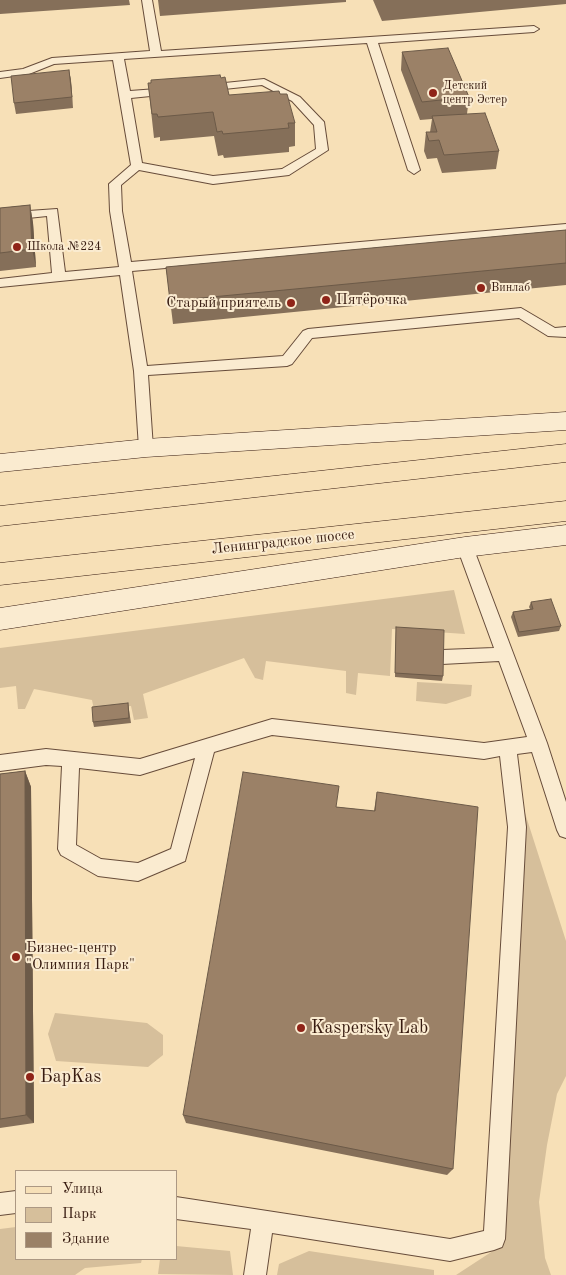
<!DOCTYPE html>
<html>
<head>
<meta charset="utf-8">
<style>
  body { margin:0 }
  #map { position:relative; width:566px; height:1275px; overflow:hidden; background:#f7e0b7; font-family:"Old Standard TT",serif }
  canvas { display:block }
  .legend { position:absolute; left:15px; top:1170px; width:162px; height:90px; box-sizing:border-box; background:#faebd0; border:1px solid #ac9883; margin:0; padding:6px 9px; list-style:none; font-size:15px; color:#371b10 }
  .legend li { display:flex; align-items:center; gap:10px; height:25px }
  .legend b { width:25px; border:1px solid #ac9883 }
</style>
</head>
<body>
<div id="map">
<canvas width="566" height="1275"></canvas>
<ul class="legend">
<li><b style="height:6px;background:#f7e0b7"></b>Улица</li>
<li><b style="height:14px;background:#d6bf9b"></b>Парк</li>
<li><b style="height:14px;background:#9b8167"></b>Здание</li>
</ul>
</div>
<script>
const ctx = document.querySelector('canvas').getContext('2d');
ctx.lineJoin = 'round';
function fillPath(path, color) { ctx.fillStyle = color; ctx.fill(path, 'evenodd'); }
const shape = rows => new Path2D(rows.map(r => 'M' + r).join(''));
function trace(path, color, width, dash) { ctx.strokeStyle = color; ctx.lineWidth = width; ctx.lineCap = dash ? 'butt' : 'round'; ctx.setLineDash(dash || []); ctx.stroke(path); }
function label(font, color, halo, rows, align = 'center') {
  ctx.font = font + ' "Old Standard TT",serif'; ctx.lineWidth = 4; ctx.setLineDash([]); ctx.textBaseline = 'middle'; ctx.strokeStyle = halo; ctx.fillStyle = color; for (const [text, x, y, turn = 0] of rows) {
    ctx.save(); ctx.translate(x, y); ctx.rotate((+turn || 0) * Math.PI / 180); ctx.textAlign = isNaN(turn) ? turn : align; if (halo) ctx.strokeText(text, 0, 0); ctx.fillText(text, 0, 0); ctx.restore();
  }
}
const green = shape([
  [454,590,465,634,392,629,390,676,358,673,356,695,346,693,346,671,266,661,263,680,255,678,244,658,143,694,148,718,134,720,131,706,94,710,92,700,34,689,25,709,18,709,16,686,0,688,0,648],
  [417,682,472,685,471,696,446,704,416,701],
  [525,813,566,941,566,1076,557,1094,547,1145,539,1202,545,1258,551,1275,456,1275,502,1245],
  [55,1013,147,1023,163,1035,163,1055,148,1067,56,1061,48,1034],
  [16,1227,16,1259,142,1259,141,1263,85,1268,75,1275,0,1275,0,1229],
  [176,1246,230,1251,233,1275,158,1274,160,1259,176,1259],
  [309,1251,434,1270,434,1275,277,1275,279,1264]
]);
const service = shape([
  [142,0,152,0,161,51,534,26,539,29,534,32,378,43,420,170,414,174,408,170,367,43,124,59,130,91,170,88,176,91,170,94,131,98,142,163,213,176,282,169,316,149,314,125,292,101,262,85,205,91,199,88,205,85,264,79,300,97,324,122,328,150,289,175,213,184,139,170,121,185,122,211,131,262,566,224,566,232,132,271,147,366,283,356,303,331,308,329,521,308,555,328,566,327,566,337,548,336,519,318,312,338,292,364,287,366,148,375,153,448,151,452,146,453,141,452,139,448,134,371,120,275,0,287,0,279,52,273,47,216,0,221,0,213,57,209,65,272,119,267,110,211,109,184,131,165,113,60,54,64,29,74,0,78,0,72,23,69,52,58,150,51,142,0],
  [465,541,470,543,473,547,547,743,566,802,566,838,560,836,557,830,532,752,517,754,526,827,505,1239,502,1247,494,1250,450,1261,272,1233,266,1275,244,1275,251,1229,176,1219,176,1197,450,1239,484,1231,508,827,500,756,484,759,272,735,214,752,185,861,138,881,98,876,61,855,58,849,62,766,46,765,0,771,0,755,46,749,140,759,272,719,484,743,527,737,499,661,442,664,436,662,434,657,436,652,442,650,494,648,457,547,460,543,465,541],
  [195,758,171,849,138,863,101,859,76,845,79,768,140,775,195,758],
  [16,1191,16,1213,0,1215,0,1193,16,1191]
]);
const secondary = shape([
  [566,412,566,430,146,457,0,472,0,454,146,439,566,412],
  [566,525,566,545,465,557,0,630,0,608,465,537,566,525]
]);
const primary = shape([
  [566,444,566,462,0,526,0,506,566,444],
  [566,501,566,521,0,585,0,563,566,501]
]);
const wall = shape([
  [0,0,129,0,130,5,0,14],
  [158,0,346,0,346,2,160,16],
  [373,0,566,0,566,4,382,21],
  [402,52,469,97,467,114,499,151,496,169,442,173,437,158,427,159,424,151,426,132,430,132,432,119,420,120,401,70],
  [69,70,71,81,73,108,16,114,14,103],
  [221,78,229,95,280,94,295,123,295,146,289,147,289,152,224,158,223,155,218,156,214,136,160,141,160,137,154,138,148,83],
  [30,205,33,223,36,267,0,271,0,208],
  [566,230,566,285,173,324,166,267],
  [531,602,561,626,559,631,518,637,511,617,513,612,530,609,529,607],
  [396,627,443,676,442,681,395,677],
  [128,703,131,723,94,727,93,722],
  [25,771,31,787,34,1123,0,1128,0,774],
  [377,792,453,1169,447,1175,186,1123,183,1115,337,807,374,811]
]);
const shadedWall = shape([
  [69,70,71,81,73,108,72,97],
  [30,205,33,223,36,267,32,249],
  [25,771,31,787,34,1123,26,1115]
]);
const building = shape([
  [448,48,469,97,422,102,402,52,448,48],
  [69,70,72,97,14,103,11,76,69,70],
  [220,75,221,78,225,77,229,95,279,91,280,94,287,94,295,123,288,123,289,128,223,134,222,131,217,132,213,112,158,117,157,114,152,114,148,83,151,83,151,80,220,75],
  [485,113,499,151,444,155,439,140,429,141,426,132,437,132,432,116,485,113],
  [30,205,32,249,0,253,0,208,30,205],
  [566,230,566,263,170,301,166,267,566,230],
  [551,599,561,626,519,632,513,612,533,609,531,602,551,599],
  [396,627,444,630,443,676,395,673,396,627],
  [128,703,129,718,93,722,92,707,128,703],
  [25,771,26,1115,0,1119,0,774,25,771],
  [243,772,339,786,336,807,375,811,377,792,478,807,453,1169,183,1115,243,772]
]);
const markers = [
  [433,93,5,"#8f2418"],
  [17,247,5,"#8f2418"],
  [481,288,5,"#8f2418"],
  [326,300,5,"#8f2418"],
  [291,303,5,"#8f2418"],
  [16,957,5,"#8f2418"],
  [301,1028,5,"#8f2418"],
  [30,1077,5,"#8f2418"]
];
const farPoinames = [
  ["Детский",443,86],
  ["центр Эстер",443,100],
  ["Школа №224",27,247],
  ["Винлаб",491,288]
];
const poiNames = [
  ["Пятёрочка",336,300],
  ["Старый приятель",281,303,"right"],
  ["Бизнес-центр",26,948],
  ["\"Олимпия Парк\"",26,965]
];
const streetNames = [
  ["Ленинградское шоссе",283,542,-6]
];
const nearPoinames = [
  ["Kaspersky Lab",311,1028],
  ["БарKas",40,1077]
];
fillPath(green, '#d6bf9b');
trace(service, '#674c3a', 2);
trace(secondary, '#371b10', 1);
trace(primary, '#371b10', 1);
fillPath(service, '#faebd0');
fillPath(secondary, '#faebd0');
fillPath(primary, '#f7e0b7');
fillPath(wall, '#856f59');
fillPath(shadedWall, '#6c5a48');
fillPath(building, '#9b8167');
trace(building, '#6c5a48', 1);
for (const [x, y, r, color] of markers) { const dot = new Path2D(); dot.arc(x, y, r, 0, 2 * Math.PI); ctx.fillStyle = color; ctx.fill(dot); trace(dot, '#faebd0', 2); }
label('12px', '#371b10', '#faebd0', farPoinames, 'left');
label('15px', '#371b10', '#faebd0', poiNames, 'left');
label('15px', '#371b10', '#faebd0', streetNames);
label('18px', '#371b10', '#faebd0', nearPoinames, 'left');
</script>
</body>
</html>
